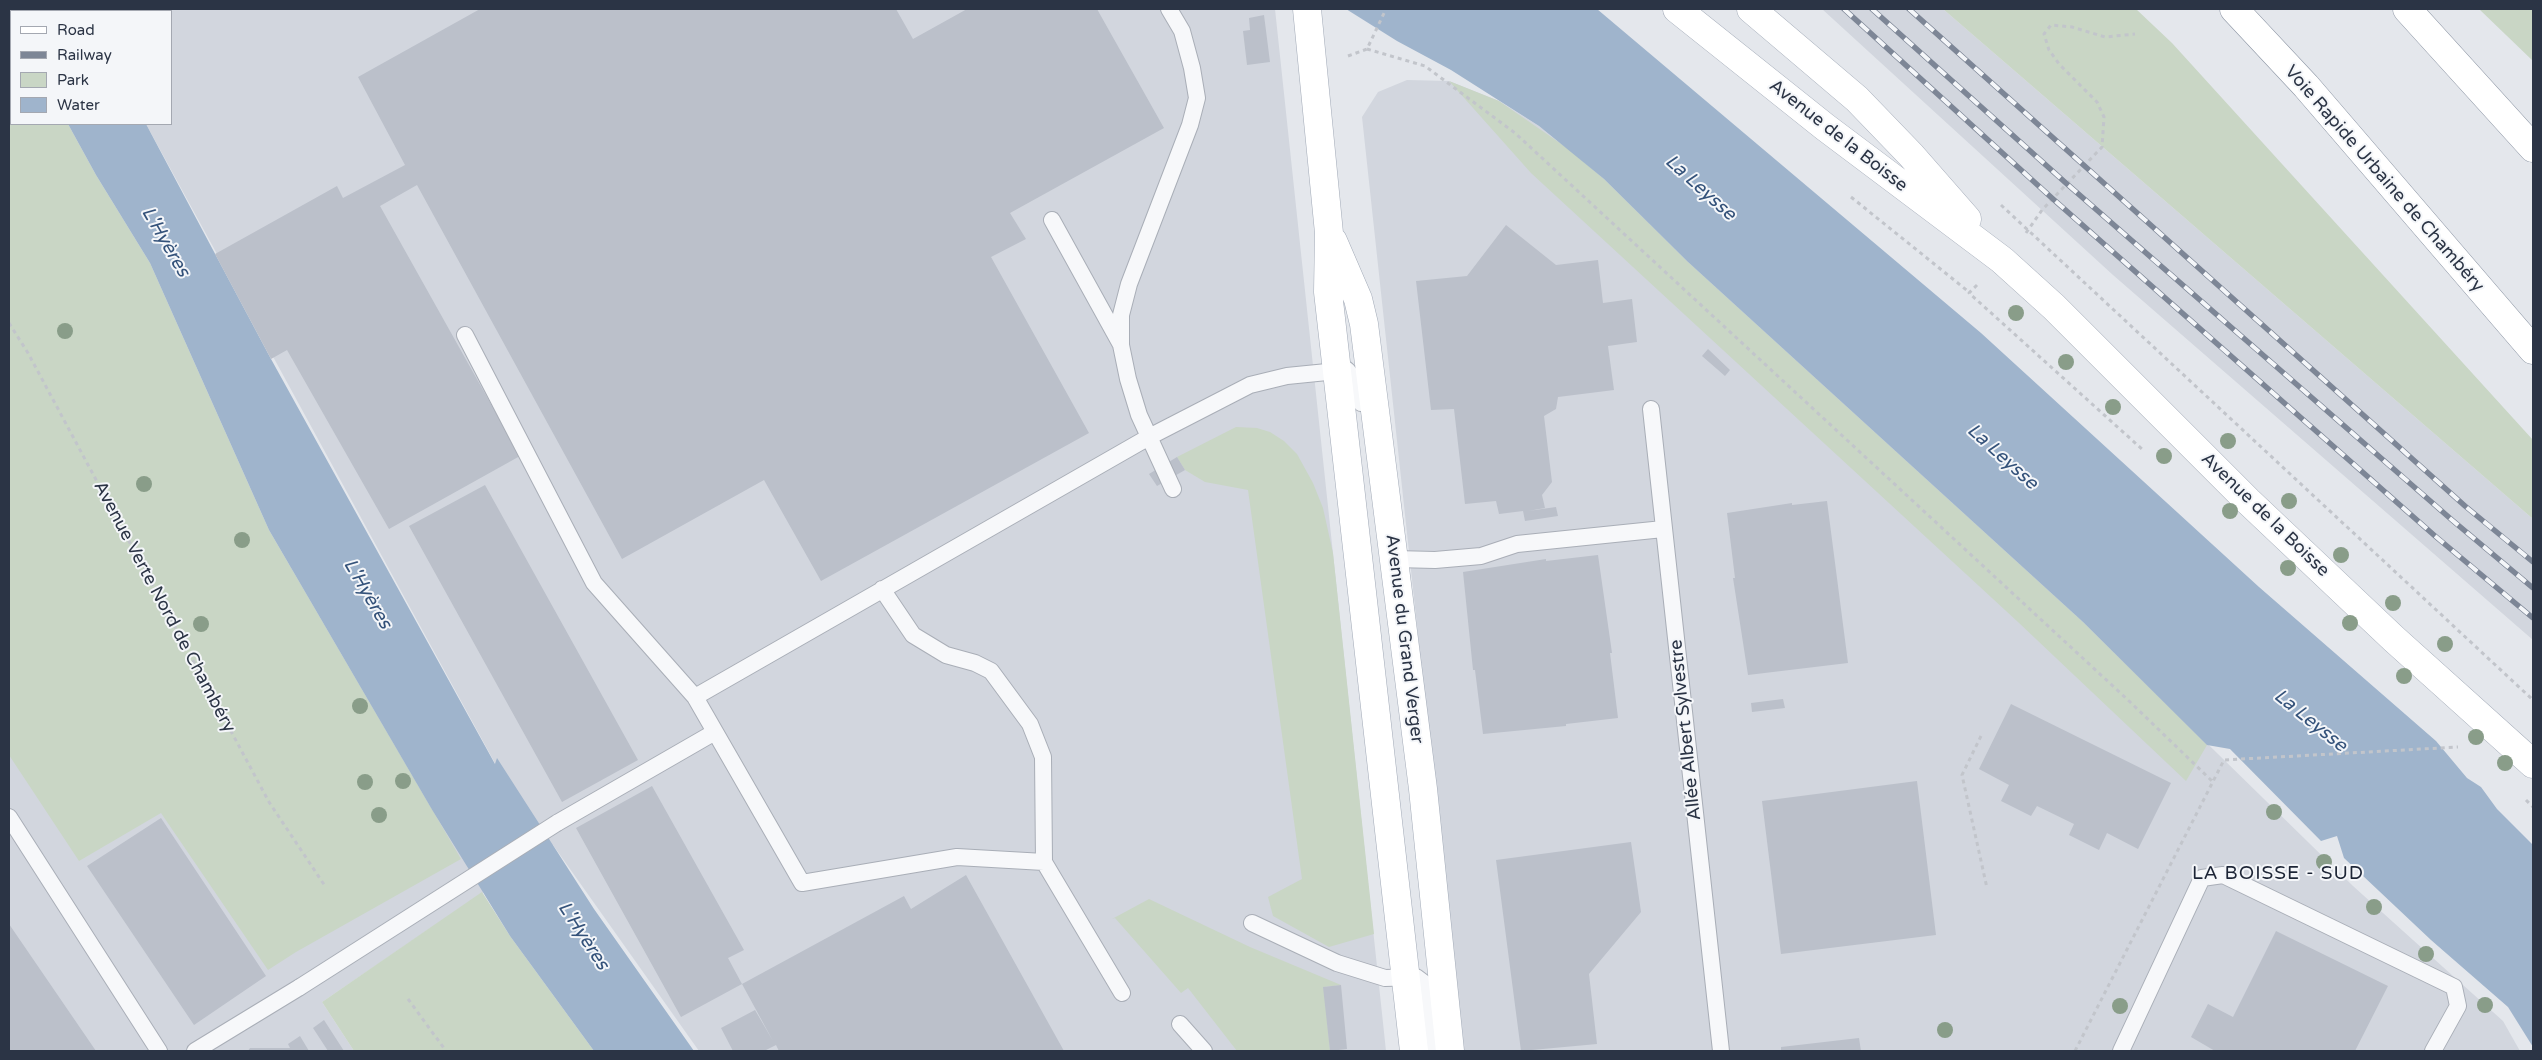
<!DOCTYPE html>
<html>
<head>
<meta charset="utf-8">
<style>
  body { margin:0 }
  #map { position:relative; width:2542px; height:1060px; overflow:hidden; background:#e4e7ec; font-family:"Varela Round",sans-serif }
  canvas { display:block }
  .frame { position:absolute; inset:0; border:10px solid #2b3445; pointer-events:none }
  .legend { position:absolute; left:10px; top:10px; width:162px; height:115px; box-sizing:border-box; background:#f4f6f9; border:1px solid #a4a8b1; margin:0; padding:6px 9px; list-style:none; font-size:15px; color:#2b3445 }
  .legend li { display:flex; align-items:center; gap:10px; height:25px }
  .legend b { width:25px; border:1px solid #a4a8b1 }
</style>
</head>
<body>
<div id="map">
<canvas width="2542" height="1060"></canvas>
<div class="frame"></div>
<ul class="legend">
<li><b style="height:6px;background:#fff"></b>Road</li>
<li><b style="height:6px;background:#7d8696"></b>Railway</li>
<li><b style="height:14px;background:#c9d6c5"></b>Park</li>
<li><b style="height:14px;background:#9fb4cc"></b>Water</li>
</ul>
</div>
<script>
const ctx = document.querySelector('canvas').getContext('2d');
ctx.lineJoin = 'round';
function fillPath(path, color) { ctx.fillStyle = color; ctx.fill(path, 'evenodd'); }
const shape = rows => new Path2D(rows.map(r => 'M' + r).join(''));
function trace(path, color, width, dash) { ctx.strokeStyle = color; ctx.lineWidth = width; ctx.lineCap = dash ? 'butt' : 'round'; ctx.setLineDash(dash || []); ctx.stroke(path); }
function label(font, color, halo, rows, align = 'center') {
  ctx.font = font + ' "Varela Round",sans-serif'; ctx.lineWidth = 4; ctx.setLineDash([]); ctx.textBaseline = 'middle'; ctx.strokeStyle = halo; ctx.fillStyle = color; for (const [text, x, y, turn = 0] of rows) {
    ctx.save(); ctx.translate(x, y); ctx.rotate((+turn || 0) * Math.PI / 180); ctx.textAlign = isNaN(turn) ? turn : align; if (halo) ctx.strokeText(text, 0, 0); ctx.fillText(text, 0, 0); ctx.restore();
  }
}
const built = shape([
  [69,9,1275,9,1386,1051,699,1051,553,845,322,1002,354,1051,9,1051,9,415,287,907,496,765,146,124,171,124,171,11,71,11],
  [1822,9,1943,9,2533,519,2533,640,2113,275],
  [1407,80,1449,81,1499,101,1539,126,1604,179,1688,262,2083,622,2353,886,2503,1021,2520,1051,1463,1051,1362,117,1378,92]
]);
const green = shape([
  [1943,9,2136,9,2172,43,2533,440,2533,519],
  [2479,9,2533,9,2533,61],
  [9,24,11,28,11,124,68,124,96,175,150,263,269,530,461,859,296,952,268,970,161,813,79,861,9,755],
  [1449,81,1499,101,1570,150,1604,179,1688,262,2083,622,2207,745,2186,781,2018,622,1531,173],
  [1236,427,1257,428,1270,432,1284,441,1297,454,1313,483,1323,508,1333,553,1374,934,1329,947,1273,916,1268,897,1302,879,1248,490,1205,482,1185,470,1177,457],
  [482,892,510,936,594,1051,354,1051,322,1002],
  [1149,899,1250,947,1341,985,1324,987,1330,1051,1237,1051,1188,988,1181,993,1115,918,1112,919]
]);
const water = shape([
  [9,9,73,9,75,11,11,11,11,28,9,24],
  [1346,9,1597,9,1981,333,2259,587,2436,741,2467,778,2481,787,2497,809,2533,845,2533,1047,2508,1007,2431,940,2344,858,2337,836,2321,841,2230,749,2207,745,2083,622,1688,262,1604,179,1539,126,1451,70,1397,41],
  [68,124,146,124,271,359,495,764,497,758,594,909,694,1051,594,1051,510,936,431,808,269,530,150,263,96,175]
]);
const building = shape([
  [480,9,896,9,913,39,967,9,1097,9,1164,128,1010,213,1026,239,991,257,1089,433,821,581,764,480,622,559,417,185,380,206,520,456,389,529,287,350,271,359,215,254,337,186,343,198,405,165,358,77],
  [1264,15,1270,62,1247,65,1243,31,1250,30,1249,18],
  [1506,225,1556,265,1598,260,1603,303,1632,299,1637,342,1608,346,1614,390,1558,397,1556,409,1544,416,1552,482,1542,495,1545,508,1528,511,1556,507,1558,516,1525,521,1523,511,1499,514,1496,501,1465,504,1454,409,1431,410,1416,281,1467,276],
  [1708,349,1730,370,1725,376,1702,356],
  [1177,457,1185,470,1157,486,1149,474],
  [485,485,638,760,562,802,409,526],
  [1827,501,1848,663,1748,675,1733,578,1735,578,1727,513,1792,503,1792,505],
  [1598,555,1612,653,1610,653,1618,718,1566,724,1566,726,1483,734,1475,670,1473,670,1463,572,1546,559,1546,561],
  [1783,699,1785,708,1752,712,1751,703],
  [2011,704,2171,783,2138,849,2107,833,2099,850,2069,835,2074,824,2037,806,2031,816,2001,801,2009,785,1979,769],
  [1917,781,1936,935,1781,954,1762,801],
  [652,786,744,950,728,958,742,984,681,1017,576,828],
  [161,818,266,976,194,1025,87,866],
  [1631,842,1641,912,1589,974,1597,1044,1521,1051,1496,860],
  [966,875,1064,1051,779,1051,776,1045,764,1051,733,1051,721,1028,755,1010,773,1041,742,984,904,896,911,909],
  [9,924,96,1051,9,1051],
  [2276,931,2388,986,2355,1051,2215,1051,2191,1037,2208,1004,2233,1017],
  [1341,985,1347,1049,1330,1051,1323,987],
  [324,1020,344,1051,328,1051,313,1028],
  [300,1036,309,1051,248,1051,250,1048,290,1048,288,1044],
  [1859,1038,1861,1051,1781,1051,1781,1047]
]);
const path = shape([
  [1367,49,1425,66,1515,133,2128,700,2213,782],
  [1348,56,1367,49,1386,9],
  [1851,197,1969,292],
  [2001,205,2533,700],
  [2026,233,2042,210,2102,147,2104,117,2097,102,2059,64,2049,50,2044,34,2051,25,2072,27,2105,37,2135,34],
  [1977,285,1969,293,2143,450],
  [9,323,28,353,269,802,325,886],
  [1981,736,1962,775,1987,888],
  [2526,800,2533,807],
  [408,999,446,1051],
  [2075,1051,2224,760,2458,747]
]);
const lane = shape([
  [1169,9,1182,31,1192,68,1197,98,1190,125,1129,284,1121,315,1121,345,1128,379,1139,415,1173,489],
  [1052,220,1120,343],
  [465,335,594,583,695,697,802,883,957,857,1044,862,1043,757,1030,724,991,671,975,663,946,655,913,635,882,589],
  [1651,409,1721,1051],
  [1391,553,1395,559,1435,560,1481,556,1517,544,1663,529],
  [695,697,1149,437,1250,385,1287,376,1347,370,1358,384,1361,403],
  [9,817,159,1051],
  [557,823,715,732],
  [1044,862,1122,993],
  [1252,923,1337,963,1385,978,1416,977,1424,983,1435,1051],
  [1180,1024,1204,1051],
  [195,1051,300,987],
  [2121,1051,2202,878,2223,875,2454,987,2458,1006,2433,1051]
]);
const primary = shape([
  [1307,9,1329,233,1328,292,1414,1051],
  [1677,9,1825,127,2002,260,2054,307,2248,501,2394,639,2533,764],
  [1751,9,1857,99,1911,155,1967,219],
  [1333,241,1358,299,1364,324,1423,789,1450,1051]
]);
const highway = shape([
  [2234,9,2306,86,2533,350],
  [2407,9,2533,148]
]);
const rail = shape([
  [1844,9,2053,199,2435,536,2533,618],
  [1872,9,2067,184,2452,520,2533,588],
  [1909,9,2465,506,2533,562]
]);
const laneBridge = shape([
  [300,987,557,823]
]);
const trees = [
  [2016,313],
  [65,331],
  [2066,362],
  [2113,407],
  [2228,441],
  [2164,456],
  [144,484],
  [2289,501],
  [2230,511],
  [242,540],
  [2341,555],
  [2288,568],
  [2393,603],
  [2350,623],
  [201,624],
  [2445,644],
  [2404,676],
  [360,706],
  [2476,737],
  [2505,763],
  [403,781],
  [365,782],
  [2274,812],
  [379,815],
  [2324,862],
  [2374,907],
  [2426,954],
  [2485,1005],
  [2120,1006],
  [1945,1030]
];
const streetNames = [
  ["Avenue de la Boisse",1838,136,38],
  ["Voie Rapide Urbaine de Chambéry",2384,179,49],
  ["Avenue de la Boisse",2265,515,44],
  ["Avenue Verte Nord de Chambéry",164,607,62],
  ["Avenue du Grand Verger",1404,639,83],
  ["Allée Albert Sylvestre",1686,730,-96]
];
const waterNames = [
  ["La Leysse",1700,188,42],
  ["L'Hyères",165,242,60],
  ["La Leysse",2002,457,42],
  ["L'Hyères",367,594,60],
  ["La Leysse",2310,721,39],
  ["L'Hyères",583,936,57]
];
const neighbourhoodNames = [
  ["LA BOISSE - SUD",2278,874]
];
fillPath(built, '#d2d6de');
fillPath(green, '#c9d6c5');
fillPath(water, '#9fb4cc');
fillPath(building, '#bbc0ca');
trace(lane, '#a9aeb7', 18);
trace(primary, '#a3abb8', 29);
trace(highway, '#8b94a3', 29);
trace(path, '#c2c5cb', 3, [4, 4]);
trace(lane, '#f7f8fa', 16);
trace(primary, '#fff', 28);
trace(highway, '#fff', 28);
trace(rail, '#7d8696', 5.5);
trace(rail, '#f4f6f9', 4, [11]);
trace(laneBridge, '#a9aeb7', 18, []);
trace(laneBridge, '#f7f8fa', 16);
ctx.fillStyle = '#899d89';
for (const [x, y] of trees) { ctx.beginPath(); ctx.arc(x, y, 8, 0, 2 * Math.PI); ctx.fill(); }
label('18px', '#2b3445', '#f4f6f9', streetNames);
label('italic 19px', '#34527a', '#f4f6f9', waterNames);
ctx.letterSpacing = '1px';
label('19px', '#1d2536', '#f4f6f9', neighbourhoodNames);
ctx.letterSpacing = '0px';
</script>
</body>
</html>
